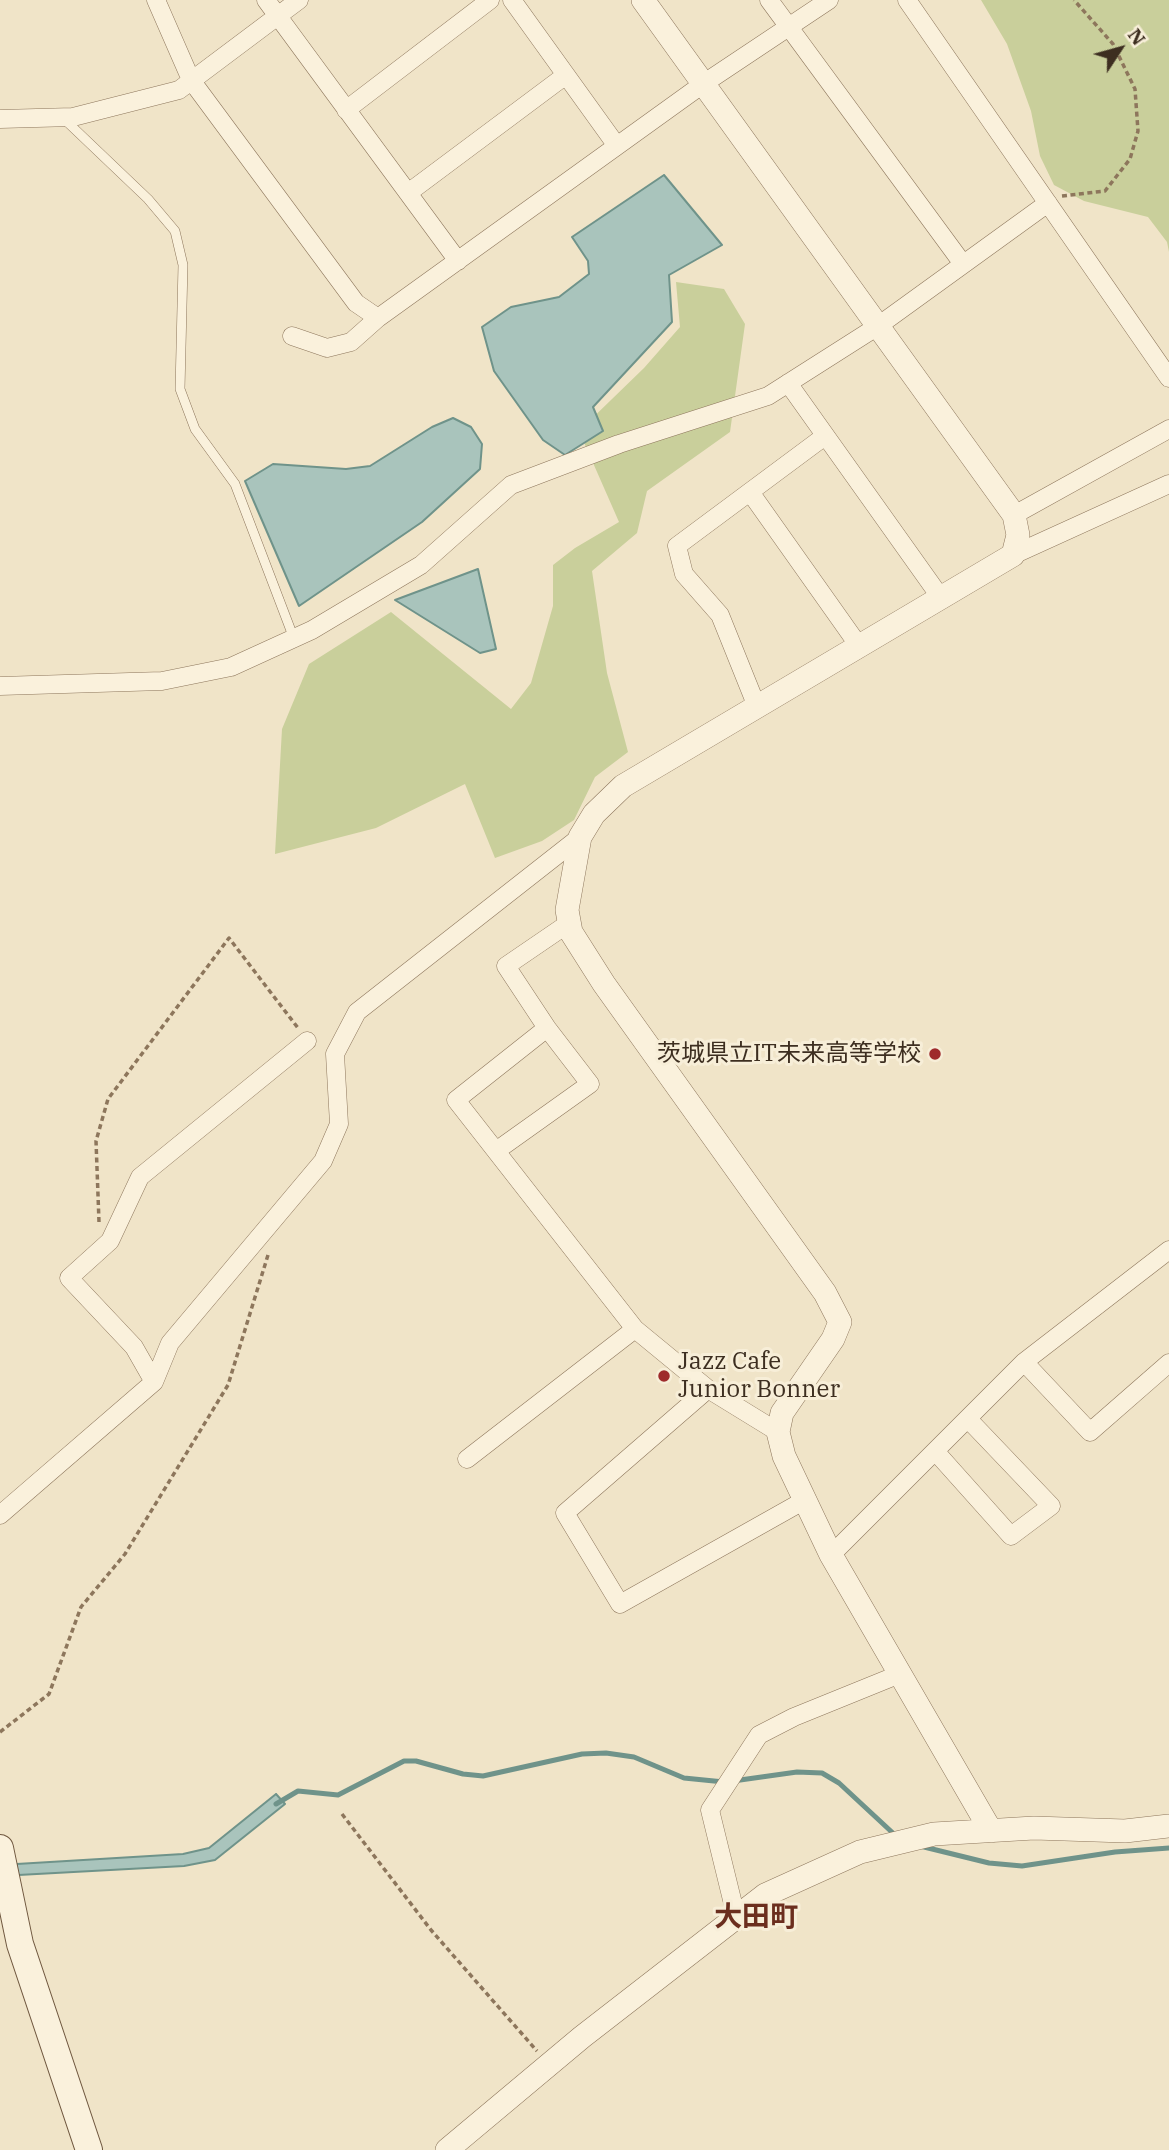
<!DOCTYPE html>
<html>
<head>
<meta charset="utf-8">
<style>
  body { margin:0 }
  #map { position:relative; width:1169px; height:2150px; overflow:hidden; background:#f0e4c8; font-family:"IBM Plex Serif",serif }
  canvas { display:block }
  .north { position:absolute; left:1085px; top:14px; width:70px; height:70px; -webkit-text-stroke:5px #f7eed8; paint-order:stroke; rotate:54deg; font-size:19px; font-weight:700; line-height:28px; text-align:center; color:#3d2e20 }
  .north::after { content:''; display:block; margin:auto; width:24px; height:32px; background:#3d2e20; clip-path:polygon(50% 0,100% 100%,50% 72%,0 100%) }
</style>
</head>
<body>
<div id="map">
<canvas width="1169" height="2150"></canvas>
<div class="north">N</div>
</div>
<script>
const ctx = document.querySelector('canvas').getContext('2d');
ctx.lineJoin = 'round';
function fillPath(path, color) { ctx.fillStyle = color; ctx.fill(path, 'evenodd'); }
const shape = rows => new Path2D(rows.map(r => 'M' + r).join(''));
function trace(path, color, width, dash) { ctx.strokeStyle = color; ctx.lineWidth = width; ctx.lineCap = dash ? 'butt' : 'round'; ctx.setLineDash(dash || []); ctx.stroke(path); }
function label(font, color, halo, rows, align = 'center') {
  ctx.font = font + ' "IBM Plex Serif","Noto Sans JP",serif'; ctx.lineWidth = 6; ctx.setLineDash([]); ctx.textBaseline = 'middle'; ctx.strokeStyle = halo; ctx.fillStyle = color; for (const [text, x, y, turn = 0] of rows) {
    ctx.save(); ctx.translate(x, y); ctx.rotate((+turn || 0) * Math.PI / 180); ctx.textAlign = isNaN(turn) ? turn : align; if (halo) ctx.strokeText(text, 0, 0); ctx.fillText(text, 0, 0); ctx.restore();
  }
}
const green = shape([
  [981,0,1169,0,1169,252,1167,242,1148,217,1084,201,1054,185,1040,156,1031,111,1007,44],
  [676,282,724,289,745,324,730,432,647,491,637,533,592,571,607,673,628,752,595,777,574,820,542,841,495,858,465,784,376,828,275,854,282,729,309,664,391,612,511,709,531,683,553,606,553,565,575,548,619,522,579,431,644,368,680,327]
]);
const water = shape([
  [664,175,722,245,669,275,672,322,593,407,603,431,565,455,543,440,494,371,482,327,511,307,559,297,589,274,588,261,572,237,664,175],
  [453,418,471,427,482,444,480,469,422,522,299,606,245,481,273,464,346,469,370,466,432,427,453,418],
  [478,569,496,649,480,653,395,600,478,569],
  [276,1794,285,1804,215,1860,184,1866,0,1876,0,1865,183,1854,209,1848,276,1794]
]);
const stream = shape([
  [733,1781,797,1772,822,1773,839,1783,895,1835],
  [276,1804,298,1791,338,1795,404,1761,416,1761,463,1774,483,1776,582,1754,606,1753,634,1757,684,1778,724,1782],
  [920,1846,989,1863,1022,1866,1115,1852,1169,1848]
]);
const path = shape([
  [1062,196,1105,191,1130,159,1138,131,1135,89,1113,44,1074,0],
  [99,1222,96,1141,108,1099,229,938,298,1028],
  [0,1732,49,1694,81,1607,125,1554,228,1385,268,1255],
  [342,1814,431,1930,537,2051]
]);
const service = shape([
  [63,118,148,199,175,231,183,265,180,389,195,429,235,484,293,636]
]);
const minor = shape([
  [156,0,191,80,356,303,378,318],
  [266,0,458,261],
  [512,0,617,146],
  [769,0,963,264],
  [907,0,1169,378],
  [346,110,490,0],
  [0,119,73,117,179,90,299,0],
  [408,193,566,75],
  [292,336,327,348,351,342,378,318,703,84,829,0],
  [788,383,941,598],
  [750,492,859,646],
  [1014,515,1169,429],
  [1013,555,1169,484],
  [0,686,162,681,231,667,312,630,421,565,511,485,619,444,768,396,878,326,1048,203],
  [757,707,720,615,684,574,677,546,825,436],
  [547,1028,456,1100,635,1329,708,1389,778,1432],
  [496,1151,590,1084,547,1028,506,966,569,923],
  [1024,1362,1090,1432,1169,1363],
  [154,1382,134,1347,69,1278,110,1241,140,1177,307,1041],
  [708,1389,565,1513,620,1604,805,1500],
  [935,1451,1011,1536,1051,1506,968,1419],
  [467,1459,635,1329],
  [0,1515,154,1382,170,1343,323,1161,339,1124,335,1054,357,1012,580,837],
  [831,1555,1024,1362,1169,1250],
  [736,1916,710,1810,759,1735,794,1717,900,1674]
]);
const tertiary = shape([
  [643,0,1014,515,1018,535,1013,555,623,786,594,814,580,837,567,910,571,932,604,984,825,1293,840,1322,833,1339,782,1413,778,1432,784,1456,831,1555,991,1831],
  [447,2150,582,2037,765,1895,860,1852,934,1834,1034,1828,1125,1831,1169,1826]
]);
const secondary = shape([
  [0,1848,20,1944,89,2150]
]);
const markers = [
  [935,1054,7,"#9e2a2b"],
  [664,1376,7,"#9e2a2b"]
];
const poiNames = [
  ["茨城県立IT未来高等学校",921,1054],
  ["Jazz Cafe",678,1362,"left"],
  ["Junior Bonner",678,1390,"left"]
];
const quarterNames = [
  ["大田町",756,1918]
];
fillPath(green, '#c9cf9b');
fillPath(water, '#a9c4bc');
trace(water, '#6f938a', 2);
trace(stream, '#6f938a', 5);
trace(service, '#8d765c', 10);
trace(minor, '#8d765c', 19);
trace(tertiary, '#8d765c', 24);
trace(secondary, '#6f573f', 28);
trace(path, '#8d765c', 3.5, [5, 3.5]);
trace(service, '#faf1dc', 9);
trace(minor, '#faf1dc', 18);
trace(tertiary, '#faf1dc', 23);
trace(secondary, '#faf1dc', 26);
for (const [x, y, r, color] of markers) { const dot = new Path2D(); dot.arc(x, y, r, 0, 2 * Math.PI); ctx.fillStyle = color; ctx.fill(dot); trace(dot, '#f7eed8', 2.5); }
label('24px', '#3d2e20', '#f7eed8', poiNames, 'right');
label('bold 28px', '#6b2e1e', '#f7eed8', quarterNames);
</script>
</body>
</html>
